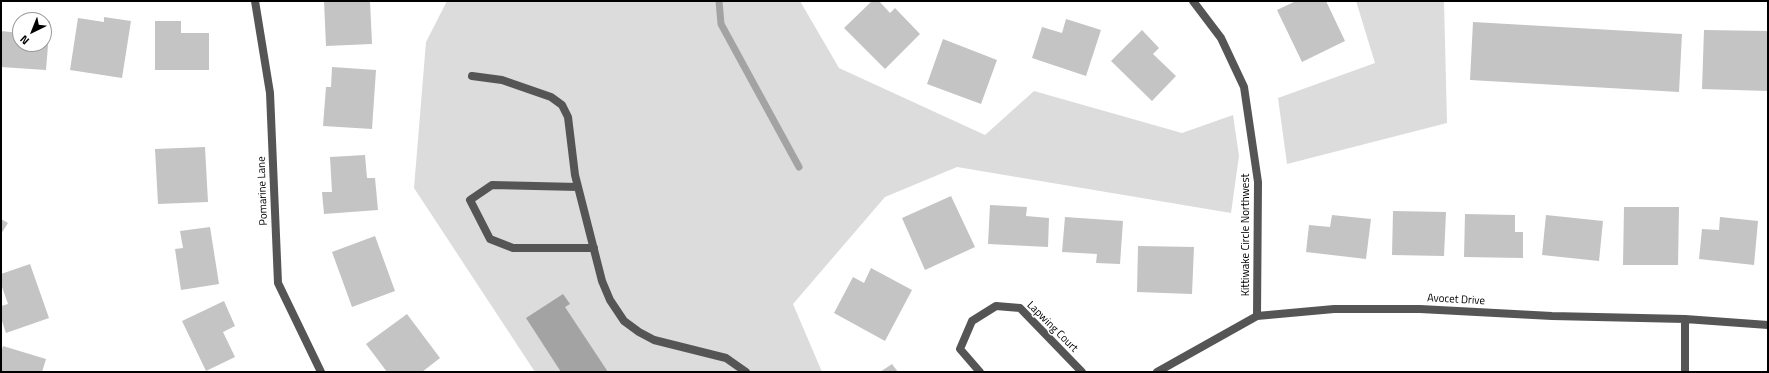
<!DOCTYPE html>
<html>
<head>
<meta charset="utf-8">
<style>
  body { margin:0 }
  #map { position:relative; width:1769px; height:373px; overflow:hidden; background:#fff; font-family:"Titillium Web",sans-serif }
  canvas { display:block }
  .frame { position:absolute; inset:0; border:2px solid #000; pointer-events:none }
  .north { position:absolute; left:12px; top:12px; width:40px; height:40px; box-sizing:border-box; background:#fff; border:1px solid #999; border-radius:50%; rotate:223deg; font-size:11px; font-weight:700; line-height:16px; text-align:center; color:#000 }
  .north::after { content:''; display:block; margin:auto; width:14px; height:18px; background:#000; clip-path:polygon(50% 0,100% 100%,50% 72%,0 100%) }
</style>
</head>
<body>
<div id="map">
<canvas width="1769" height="373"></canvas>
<div class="frame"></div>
<div class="north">N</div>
</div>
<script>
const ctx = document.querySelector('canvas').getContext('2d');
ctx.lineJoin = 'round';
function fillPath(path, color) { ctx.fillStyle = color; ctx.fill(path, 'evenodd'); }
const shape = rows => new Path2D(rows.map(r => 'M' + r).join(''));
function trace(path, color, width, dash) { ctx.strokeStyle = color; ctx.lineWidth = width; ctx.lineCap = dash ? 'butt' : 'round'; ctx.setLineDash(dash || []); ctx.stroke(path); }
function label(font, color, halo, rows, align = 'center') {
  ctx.font = font + ' "Titillium Web",sans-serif'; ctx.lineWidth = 3; ctx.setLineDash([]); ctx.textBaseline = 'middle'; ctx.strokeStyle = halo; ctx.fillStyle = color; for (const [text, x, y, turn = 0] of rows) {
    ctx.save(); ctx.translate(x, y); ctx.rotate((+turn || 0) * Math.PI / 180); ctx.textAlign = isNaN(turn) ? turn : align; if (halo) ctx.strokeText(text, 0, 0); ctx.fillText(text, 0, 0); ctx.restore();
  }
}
const green = shape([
  [447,1,800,1,839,68,985,135,1034,91,1182,133,1233,115,1239,156,1231,213,957,167,885,197,793,304,822,372,535,372,414,188,426,42],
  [1356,1,1444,1,1447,123,1287,164,1278,98,1375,63]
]);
const water = shape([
  [563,294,570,304,565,307,608,372,561,372,526,318]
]);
const stream = shape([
  [719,1,721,24,799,167]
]);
const building = shape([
  [324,1,370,1,372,44,326,46],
  [872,1,879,1,890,13,895,8,920,34,885,69,844,28],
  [1296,1,1326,1,1345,41,1302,62,1277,10],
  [104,17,131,21,122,78,70,70,78,18,104,22],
  [1066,19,1101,30,1086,76,1032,58,1042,27,1062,33],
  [44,20,50,21,46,70,1,67,1,31,20,33,20,44,44,44],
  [155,21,181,21,181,33,209,33,209,70,155,70],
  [1473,22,1682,34,1679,92,1470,80],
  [1142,30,1159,48,1153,54,1176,76,1152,101,1111,61],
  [1704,30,1768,31,1768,91,1702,89],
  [943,39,997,60,981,104,927,84],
  [332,67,376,70,372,129,323,126,326,87,331,87],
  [205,147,208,202,158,204,155,149],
  [365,155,367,178,375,178,378,210,324,214,322,192,332,192,330,157],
  [951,196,975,247,925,270,902,218],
  [990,205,1027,207,1026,216,1049,218,1048,247,988,244],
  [1624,207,1679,207,1678,265,1623,265],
  [1393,211,1446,212,1444,256,1392,255],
  [1465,214,1515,215,1515,232,1523,232,1523,258,1464,257],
  [1332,215,1371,219,1366,259,1306,252,1309,225,1330,227],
  [1546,215,1603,221,1599,261,1542,255],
  [1065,217,1123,221,1120,264,1096,263,1097,254,1062,252],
  [1720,217,1758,221,1754,265,1699,259,1702,229,1719,230],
  [1,219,8,223,1,234],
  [210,227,219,284,181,290,175,249,183,248,180,231],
  [375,236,395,291,352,307,332,252],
  [1138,246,1194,247,1192,294,1137,292],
  [30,264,49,318,6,333,1,318,1,306,8,304,1,284,1,274],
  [871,268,912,290,885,341,834,313,853,277,864,283],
  [224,301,235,326,223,332,235,357,206,371,182,321],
  [407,314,440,358,422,372,387,372,366,344],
  [3,346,46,359,42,372,1,372,1,353],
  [892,364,898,372,880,372]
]);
const lane = shape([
  [472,76,502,80,551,97,562,105,568,117,575,175,602,281,610,300,624,321,639,332,654,340,726,358,746,372],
  [578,187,492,185,470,200,490,239,513,248,594,248]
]);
const street = shape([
  [255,1,270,93,278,283,321,372],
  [1193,1,1221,38,1244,87,1258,182,1257,316],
  [980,372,960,349,972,321,996,306,1020,308,1082,372],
  [1157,372,1257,316,1334,309,1420,309,1552,316,1685,319,1768,325],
  [1685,372,1685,319]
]);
const streetNames = [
  ["Pomarine Lane",263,191,-92],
  ["Kittiwake Circle Northwest",1246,235,-90],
  ["Avocet Drive",1456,300,3],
  ["Lapwing Court",1052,327,45]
];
fillPath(green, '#dcdcdc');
fillPath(water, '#a3a3a3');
trace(stream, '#a3a3a3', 7);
fillPath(building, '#c4c4c4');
trace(lane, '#555', 8);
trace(street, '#555', 8);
label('11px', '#000', '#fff', streetNames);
</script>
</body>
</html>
